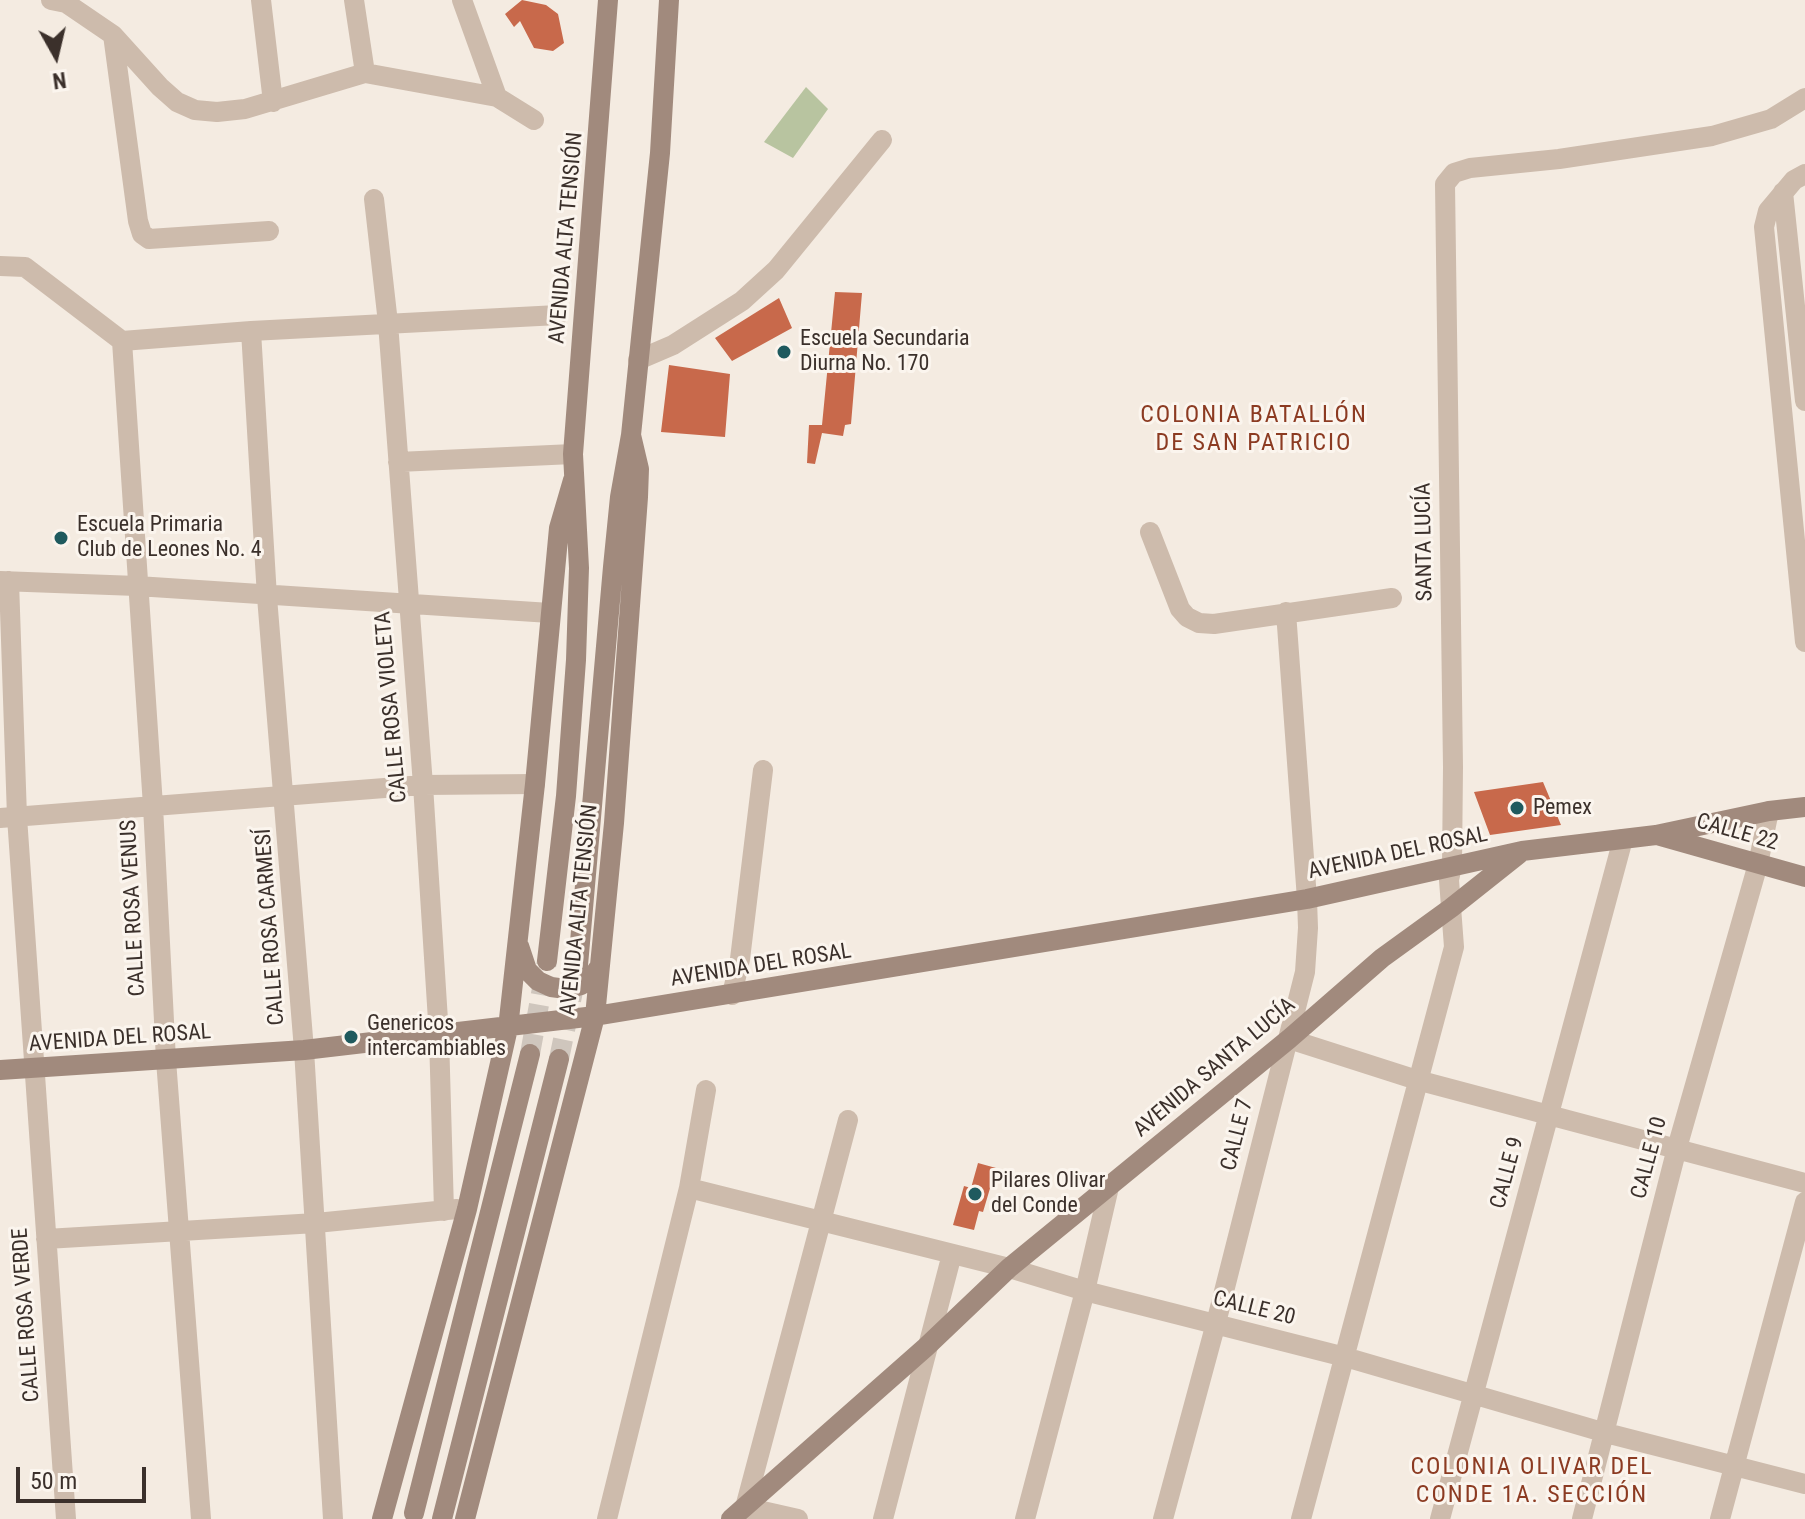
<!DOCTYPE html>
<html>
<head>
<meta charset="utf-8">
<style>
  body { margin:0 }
  #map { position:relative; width:1805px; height:1519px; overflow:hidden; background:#f4ebe1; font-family:"Roboto Condensed",sans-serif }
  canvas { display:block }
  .north { position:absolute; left:16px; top:16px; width:80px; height:80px; -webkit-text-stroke:6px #fbf5ee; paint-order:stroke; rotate:172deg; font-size:22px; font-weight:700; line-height:32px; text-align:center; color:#3b302b }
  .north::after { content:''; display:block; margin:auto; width:28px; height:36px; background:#3b302b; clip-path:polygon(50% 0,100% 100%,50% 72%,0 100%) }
  .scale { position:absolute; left:16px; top:1467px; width:130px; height:36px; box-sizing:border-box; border:4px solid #3b302b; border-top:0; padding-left:10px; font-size:24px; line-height:28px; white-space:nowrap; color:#3b302b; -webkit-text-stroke:6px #fbf5ee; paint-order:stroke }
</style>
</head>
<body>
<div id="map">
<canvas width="1805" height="1519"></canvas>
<div class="north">N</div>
<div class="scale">50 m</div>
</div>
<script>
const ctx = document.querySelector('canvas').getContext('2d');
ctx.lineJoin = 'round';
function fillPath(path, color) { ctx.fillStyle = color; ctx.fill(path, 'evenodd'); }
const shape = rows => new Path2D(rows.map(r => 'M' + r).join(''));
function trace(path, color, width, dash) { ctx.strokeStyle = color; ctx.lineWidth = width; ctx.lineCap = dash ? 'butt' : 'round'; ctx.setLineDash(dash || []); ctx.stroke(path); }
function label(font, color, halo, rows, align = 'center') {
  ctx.font = font + ' "Roboto Condensed",sans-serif'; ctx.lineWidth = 6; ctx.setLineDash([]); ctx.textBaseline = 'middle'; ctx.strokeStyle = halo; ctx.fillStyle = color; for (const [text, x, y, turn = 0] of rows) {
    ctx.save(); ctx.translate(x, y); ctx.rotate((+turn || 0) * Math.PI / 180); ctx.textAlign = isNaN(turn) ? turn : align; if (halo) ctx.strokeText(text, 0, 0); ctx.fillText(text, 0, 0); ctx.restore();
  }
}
const green = shape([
  [806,87,828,109,793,158,764,142]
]);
const building = shape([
  [522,0,546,5,558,14,564,43,553,51,534,48,520,21,514,27,505,14],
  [835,292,862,293,851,424,845,425,843,436,822,433,815,464,807,463,809,425,822,425],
  [779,298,792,328,732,361,715,338],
  [669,365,730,374,725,437,661,432],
  [1543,782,1561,825,1490,835,1474,792],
  [978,1163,996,1168,983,1212,979,1211,974,1230,953,1225,964,1186,971,1188]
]);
const secondaryTunnel = shape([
  [530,1054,547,961],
  [559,1059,577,972]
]);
const street = shape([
  [51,0,66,3,113,35,160,87,177,102,195,110,217,112,245,109,365,73,497,97,534,120],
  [261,0,273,102],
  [354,0,365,73],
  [462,0,497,97],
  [113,35,138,221,142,234,149,239,269,231],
  [1805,174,1794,180,1768,211,1764,227,1805,642],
  [1783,192,1805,401],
  [374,199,388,323,423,785,439,1036,444,1211],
  [0,266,25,267,122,341],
  [251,331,267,597,304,1050,333,1519],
  [122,341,153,806,166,1060,201,1519],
  [122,341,251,331,558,315],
  [638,360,673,345,742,301,776,270,882,140],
  [398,462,573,454],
  [1150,532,1180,609,1187,617,1199,623,1214,624,1392,598],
  [0,581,137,586,550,613],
  [9,581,17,817,66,1519],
  [0,818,423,785,535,784],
  [732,995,740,959,763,770],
  [1289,1039,1417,1080,1805,1183],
  [689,1188,1009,1268,1085,1291,1345,1357,1606,1433,1805,1484],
  [46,1239,316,1223,457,1209],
  [745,1507,798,1519],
  [743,1515,848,1120],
  [607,1519,689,1188,706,1090],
  [883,1519,952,1254],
  [1025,1519,1085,1291,1109,1187],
  [1163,1519,1216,1323,1305,972,1308,928,1307,899,1286,612],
  [1301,1519,1454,947,1449,880,1452,866,1453,767,1445,184,1454,173,1470,168,1559,159,1712,136,1771,119,1805,98],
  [1440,1519,1623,839],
  [1582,1519,1677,1148,1758,864,1769,811],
  [1720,1519,1805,1202]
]);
const secondary = shape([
  [1660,836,1805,877],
  [519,946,527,970,538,981,551,987,566,989,581,985,593,976,600,966],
  [547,961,566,796,576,660,579,568,573,454,608,0],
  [578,965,613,567,620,497,631,435,660,153,669,0],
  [0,1070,304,1050,595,1016,1307,899,1522,851,1656,835,1769,811,1805,807],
  [414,1513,530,1054],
  [382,1519,467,1209,508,1028,535,784,559,528,573,480],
  [442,1519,559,1059],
  [465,1519,595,1016,614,823,638,497,639,469,631,435],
  [731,1519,926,1347,1009,1268,1289,1039,1382,958,1451,908,1519,854]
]);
const markers = [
  [784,352,8,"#1f5a5e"],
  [61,538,8,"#1f5a5e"],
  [1517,808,8,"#1f5a5e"],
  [351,1037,8,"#1f5a5e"],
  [975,1194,8,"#1f5a5e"]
];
const streetNames = [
  ["AVENIDA ALTA TENSIÓN",567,238,-85],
  ["SANTA LUCÍA",1425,542,-91],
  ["CALLE ROSA VIOLETA",392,707,-95],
  ["CALLE 22",1737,833,16],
  ["AVENIDA DEL ROSAL",1398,854,-12],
  ["CALLE ROSA VENUS",134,908,-93],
  ["AVENIDA ALTA TENSIÓN",580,910,-84],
  ["CALLE ROSA CARMESÍ",271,927,-94],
  ["AVENIDA DEL ROSAL",761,966,-9],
  ["AVENIDA DEL ROSAL",120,1039,-4],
  ["AVENIDA SANTA LUCÍA",1215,1068,-40],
  ["CALLE 7",1238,1135,-76],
  ["CALLE 10",1650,1158,-75],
  ["CALLE 9",1508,1173,-75],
  ["CALLE 20",1254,1309,14],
  ["CALLE ROSA VERDE",27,1315,-94]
];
const poiNames = [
  ["Escuela Secundaria",800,339],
  ["Diurna No. 170",800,364],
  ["Escuela Primaria",77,525],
  ["Club de Leones No. 4",77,550],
  ["Pemex",1533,808],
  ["Genericos",367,1024],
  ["intercambiables",367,1049],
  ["Pilares Olivar",991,1181],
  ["del Conde",991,1206]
];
const neighbourhoodNames = [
  ["COLONIA BATALLÓN",1254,416],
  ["DE SAN PATRICIO",1254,444],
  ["COLONIA OLIVAR DEL",1532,1468],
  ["CONDE 1A. SECCIÓN",1532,1496]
];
fillPath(green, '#b8c4a0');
fillPath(building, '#c8694b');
trace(secondaryTunnel, '#cfc6bd', 20, [20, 10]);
trace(street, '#cdbbac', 20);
trace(secondary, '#a18a7d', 20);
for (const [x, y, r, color] of markers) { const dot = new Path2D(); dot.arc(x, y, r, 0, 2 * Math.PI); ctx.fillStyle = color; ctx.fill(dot); trace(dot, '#fbf5ee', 3); }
label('22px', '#3b302b', '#fbf5ee', streetNames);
label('22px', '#3b302b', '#fbf5ee', poiNames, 'left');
ctx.letterSpacing = '2px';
label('24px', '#8c3b22', '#fbf5ee', neighbourhoodNames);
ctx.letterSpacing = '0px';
</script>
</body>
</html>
